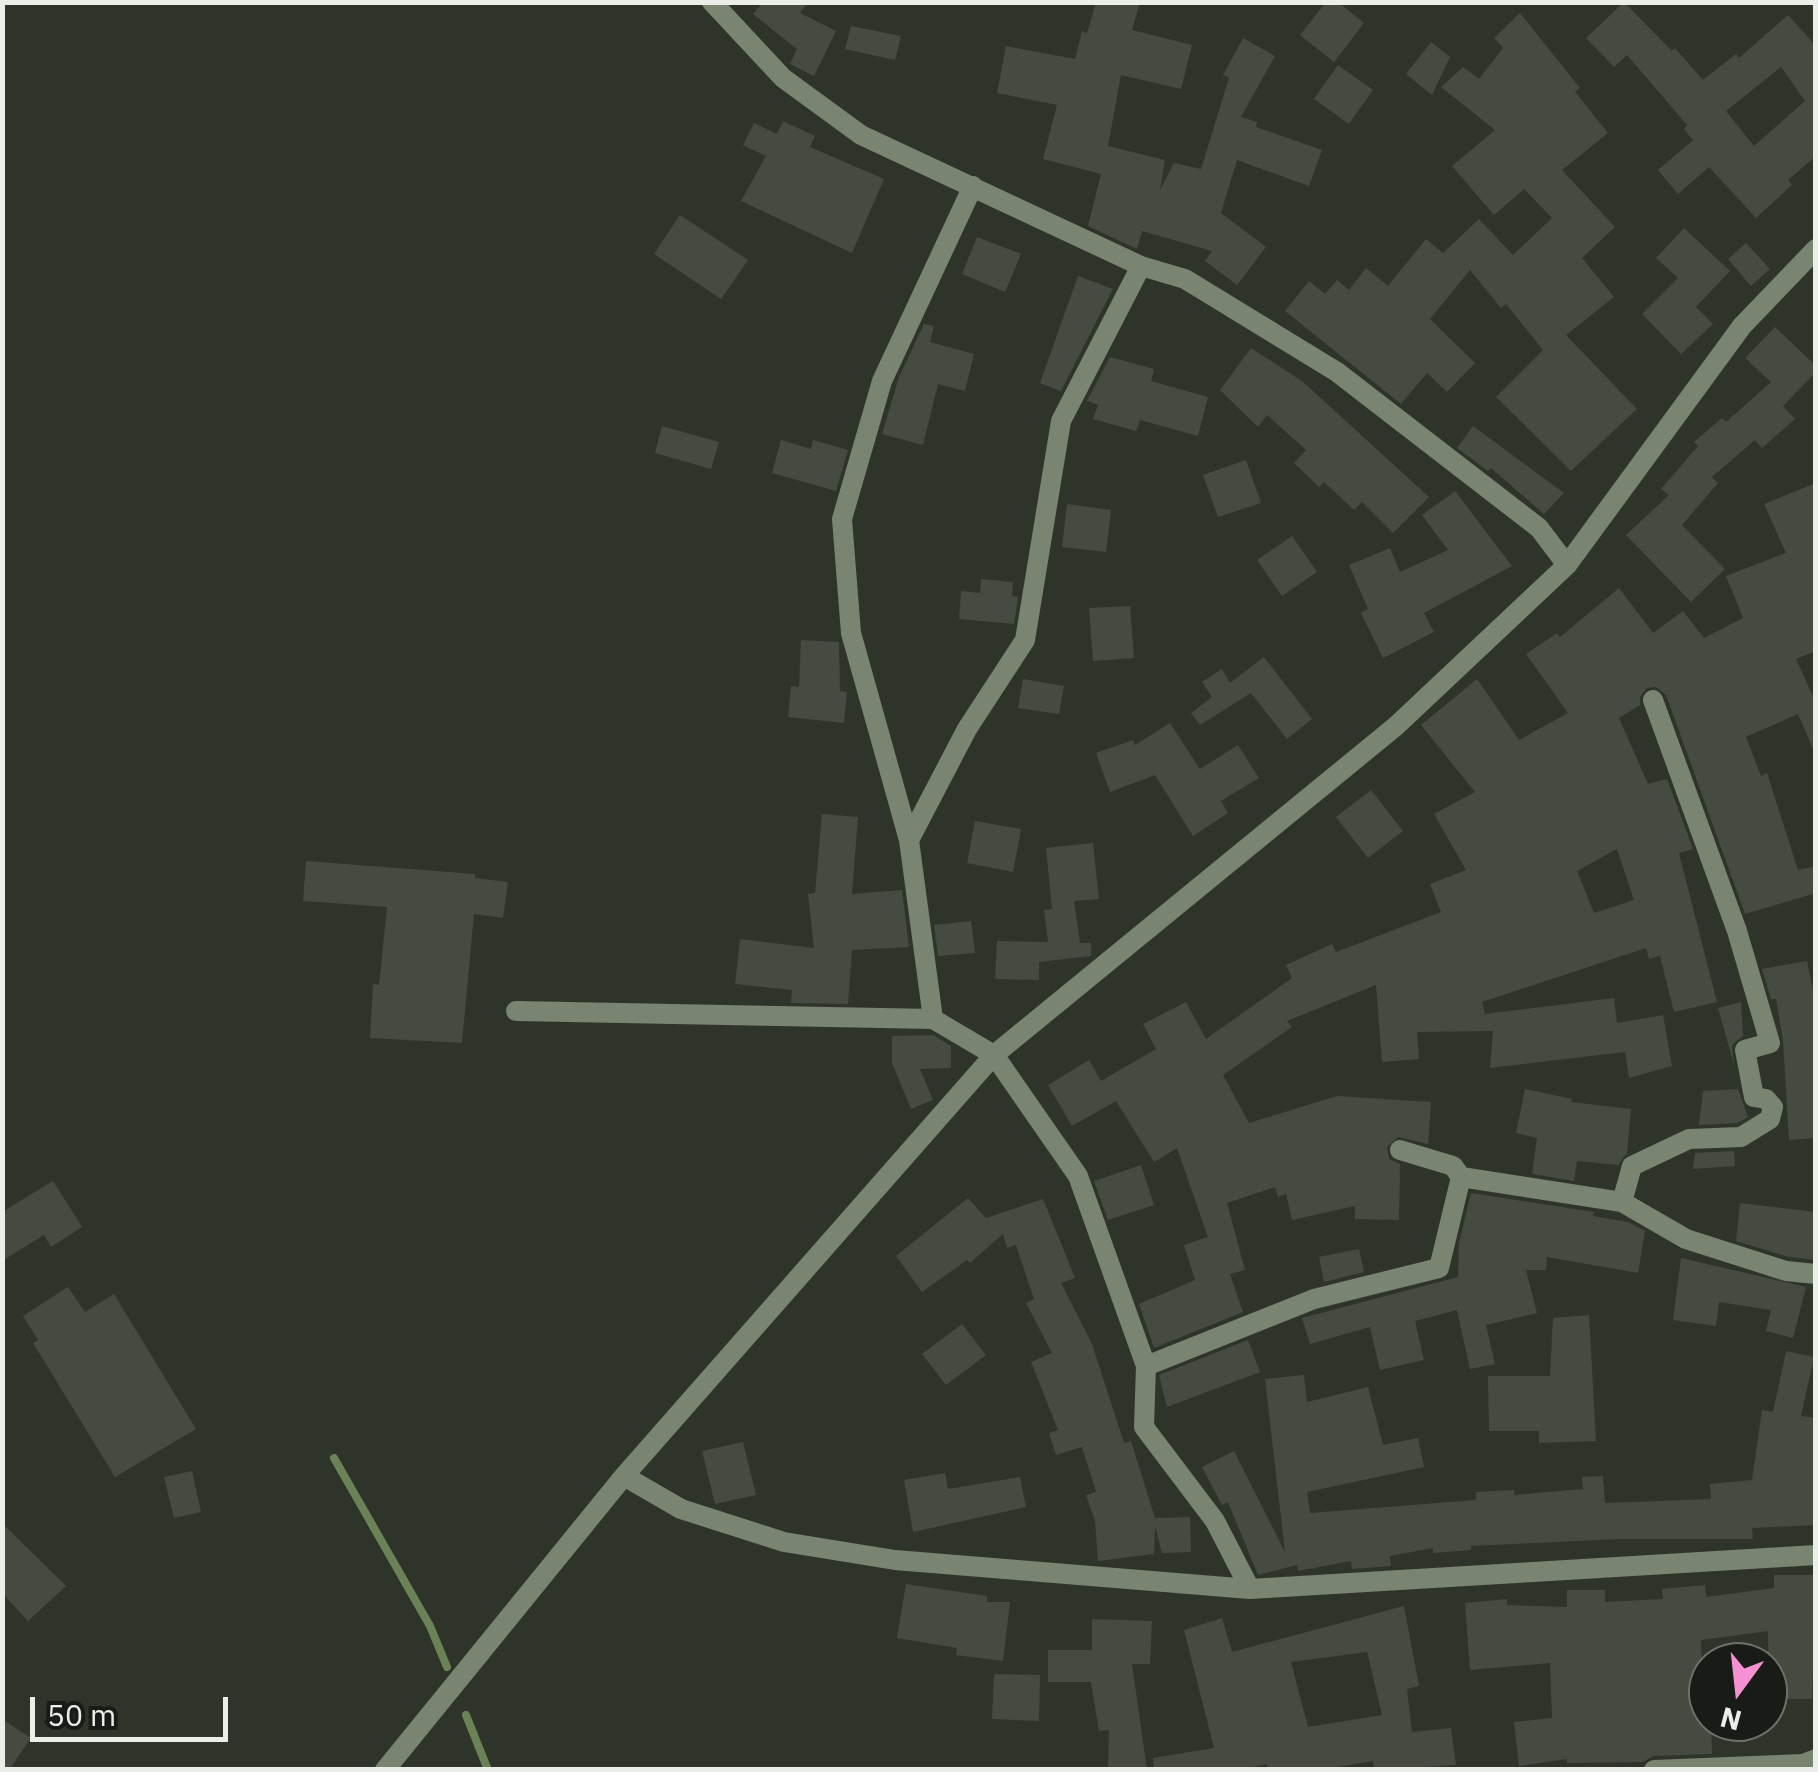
<!DOCTYPE html>
<html>
<head>
<meta charset="utf-8">
<style>
  body { margin:0 }
  #map { position:relative; width:1818px; height:1772px; overflow:hidden; background:#2f342b; font-family:"IBM Plex Sans",sans-serif }
  canvas { display:block }
  .frame { position:absolute; inset:0; border:5px solid #ecefe9; pointer-events:none }
  .north { position:absolute; left:1688px; top:1642px; width:100px; height:100px; box-sizing:border-box; background:#191b17; border:2px solid #6d706b; border-radius:50%; rotate:195deg; font-size:28px; font-weight:700; line-height:40px; text-align:center; color:#ecefe9 }
  .north::after { content:''; display:block; margin:auto; width:35px; height:45px; background:#f591d2; clip-path:polygon(50% 0,100% 100%,50% 72%,0 100%) }
  .scale { position:absolute; left:30px; top:1697px; width:198px; height:45px; box-sizing:border-box; border:5px solid #ecefe9; border-top:0; padding-left:12px; font-size:30px; line-height:35px; white-space:nowrap; color:#ecefe9; -webkit-text-stroke:8px #191b17; paint-order:stroke }
</style>
</head>
<body>
<div id="map">
<canvas width="1818" height="1772"></canvas>
<div class="frame"></div>
<div class="north">N</div>
<div class="scale">50 m</div>
</div>
<script>
const ctx = document.querySelector('canvas').getContext('2d');
ctx.lineJoin = 'round';
const shape = rows => new Path2D(rows.map(r => 'M' + r).join(''));
function trace(path, color, width, dash) { ctx.strokeStyle = color; ctx.lineWidth = width; ctx.lineCap = dash ? 'butt' : 'round'; ctx.setLineDash(dash || []); ctx.stroke(path); }
function fillPath(path, color) { ctx.fillStyle = color; ctx.fill(path, 'evenodd'); }
const stream = shape([
  [334,1458,430,1626,447,1667],
  [466,1715,488,1770]
]);
const building = shape([
  [763,2,808,2,800,13,836,31,814,76,790,64,797,49,753,14],
  [1096,2,1140,2,1132,30,1192,45,1181,89,1121,75,1108,146,1165,160,1160,190,1174,163,1201,169,1229,78,1223,75,1243,38,1275,56,1241,117,1257,122,1256,127,1322,150,1309,186,1237,160,1221,213,1266,247,1237,285,1205,261,1212,251,1142,231,1137,249,1088,226,1101,174,1043,159,1057,105,997,93,1006,46,1075,59,1082,31,1087,33],
  [1326,2,1338,2,1364,23,1334,62,1300,35],
  [1624,2,1672,51,1675,48,1703,80,1736,54,1739,58,1788,15,1816,46,1816,156,1788,180,1792,185,1756,218,1709,167,1678,194,1658,170,1693,140,1684,129,1687,125,1627,55,1614,67,1586,38],
  [1781,67,1805,101,1754,146,1726,111],
  [1520,13,1580,88,1575,92,1608,133,1562,170,1615,227,1582,258,1614,297,1566,335,1637,409,1571,471,1496,397,1543,350,1506,304,1501,308,1470,270,1430,319,1475,363,1447,392,1427,373,1401,404,1285,311,1309,281,1325,294,1337,280,1349,290,1366,268,1388,286,1426,239,1443,253,1479,219,1513,255,1552,218,1524,189,1494,215,1452,166,1495,130,1441,87,1463,67,1479,79,1503,48,1494,38],
  [851,26,901,36,895,60,845,49],
  [1431,42,1450,57,1432,95,1406,74],
  [1338,65,1373,90,1349,124,1314,99],
  [783,121,815,136,810,147,884,179,852,253,741,201,766,156,743,145,754,123,777,134],
  [680,215,748,260,721,299,654,254],
  [1684,228,1730,271,1696,307,1713,324,1681,354,1642,314,1678,278,1656,258],
  [977,237,1021,254,1005,292,962,274],
  [1746,243,1770,269,1751,286,1728,259],
  [1078,276,1113,289,1061,391,1040,383],
  [924,324,934,326,930,342,974,354,965,391,938,384,923,445,882,434,899,377],
  [1775,327,1816,366,1816,372,1783,406,1795,419,1762,448,1755,440,1712,477,1718,483,1682,525,1725,569,1691,602,1626,535,1669,495,1661,489,1698,446,1694,442,1722,418,1726,422,1771,382,1745,358],
  [1251,348,1302,381,1429,497,1393,533,1362,502,1354,510,1324,482,1319,487,1294,463,1306,450,1267,415,1258,427,1220,390],
  [1110,357,1154,369,1151,381,1208,397,1198,436,1140,420,1136,431,1093,419,1098,405,1087,401],
  [662,426,719,442,711,469,655,453],
  [1473,426,1564,493,1544,514,1491,468,1488,471,1457,448],
  [781,440,811,449,813,440,848,450,836,491,772,473],
  [1246,460,1261,503,1218,517,1203,475],
  [1816,483,1816,651,1796,659,1816,703,1816,756,1798,714,1746,737,1761,776,1767,773,1798,870,1816,866,1816,893,1745,914,1666,695,1656,687,1647,688,1640,697,1640,705,1619,718,1648,784,1667,779,1693,849,1679,853,1717,1002,1674,1012,1660,956,1649,959,1646,948,1482,1002,1485,1014,1614,998,1617,1023,1663,1015,1672,1066,1629,1078,1625,1052,1490,1068,1493,1031,1417,1032,1419,1059,1382,1062,1376,985,1287,1021,1292,1027,1223,1075,1249,1123,1337,1096,1431,1102,1428,1144,1398,1137,1387,1147,1389,1159,1400,1164,1399,1220,1355,1219,1355,1206,1292,1220,1286,1194,1278,1197,1275,1187,1227,1203,1245,1270,1230,1274,1243,1312,1154,1348,1139,1304,1195,1280,1184,1245,1208,1237,1177,1148,1154,1162,1116,1101,1072,1126,1048,1085,1089,1060,1101,1081,1156,1049,1143,1024,1186,1002,1206,1039,1292,978,1286,965,1332,944,1336,952,1441,912,1430,884,1466,870,1434,814,1475,792,1421,725,1477,679,1519,740,1568,713,1526,654,1557,633,1560,637,1619,588,1653,633,1683,611,1704,638,1743,618,1726,576,1786,553,1764,504],
  [1617,849,1634,900,1594,913,1577,871],
  [1455,491,1512,566,1424,613,1434,632,1383,658,1361,613,1368,609,1349,565,1390,548,1400,572,1448,550,1422,515],
  [1067,504,1111,510,1106,552,1062,547],
  [1292,536,1317,572,1282,596,1257,560],
  [981,579,1013,582,1012,596,1018,597,1014,624,959,619,961,591,980,593],
  [1130,606,1134,658,1093,661,1089,608],
  [801,640,839,642,840,691,847,692,844,723,788,717,791,686,799,687],
  [1264,657,1312,719,1287,739,1251,693,1200,725,1191,713,1212,697,1202,682,1222,669,1230,683],
  [1023,679,1064,686,1059,714,1018,708],
  [1170,723,1200,769,1238,745,1259,778,1221,801,1228,813,1193,836,1155,775,1110,792,1096,753,1133,740,1135,745],
  [1371,790,1403,831,1368,858,1336,817],
  [822,814,858,817,852,894,902,890,909,947,852,950,848,1004,791,1003,792,990,735,984,740,939,814,948,808,894,815,893],
  [975,821,1021,829,1013,872,967,863],
  [1093,843,1099,899,1074,901,1080,943,1091,943,1091,956,1039,962,1039,980,995,979,997,941,1048,942,1044,910,1052,909,1046,848],
  [306,861,475,874,475,878,508,882,503,918,474,914,462,1043,370,1038,373,984,379,985,387,907,303,901],
  [971,921,975,953,938,956,934,925],
  [1807,961,1816,1005,1816,1138,1789,1140,1783,1040,1776,999,1771,999,1762,969],
  [1741,1002,1743,1036,1732,1045,1734,1065,1718,1008],
  [933,1035,951,1046,951,1068,920,1069,933,1100,911,1109,892,1063,892,1036],
  [1525,1089,1572,1099,1571,1102,1631,1109,1627,1153,1618,1165,1577,1161,1574,1181,1532,1174,1537,1138,1516,1133],
  [1738,1089,1748,1117,1737,1123,1699,1125,1703,1091],
  [1734,1151,1735,1166,1693,1169,1695,1153],
  [1141,1165,1154,1205,1108,1220,1094,1181],
  [53,1181,82,1227,51,1247,44,1235,2,1261,2,1212],
  [1471,1193,1594,1212,1593,1216,1628,1222,1645,1231,1638,1273,1547,1257,1546,1270,1526,1270,1537,1313,1486,1325,1495,1364,1470,1369,1457,1310,1415,1321,1424,1360,1380,1370,1370,1327,1310,1344,1302,1318,1458,1277,1459,1243],
  [968,1198,986,1218,1043,1199,1075,1278,1061,1283,1092,1344,1124,1443,1131,1441,1155,1518,1190,1517,1191,1552,1162,1553,1155,1526,1154,1554,1098,1561,1095,1521,1086,1495,1096,1492,1082,1447,1056,1455,1049,1433,1058,1430,1031,1362,1052,1353,1026,1303,1034,1299,1016,1245,1007,1248,1003,1234,970,1263,967,1260,922,1292,896,1256],
  [1740,1203,1816,1212,1816,1260,1789,1257,1736,1241],
  [1359,1249,1364,1272,1324,1282,1319,1257],
  [1681,1258,1806,1287,1793,1338,1766,1331,1771,1310,1719,1302,1716,1326,1673,1320],
  [68,1287,85,1312,114,1294,196,1429,115,1477,33,1343,38,1340,23,1316],
  [1589,1315,1596,1441,1539,1443,1539,1431,1489,1431,1488,1376,1550,1376,1553,1318],
  [962,1324,986,1355,946,1385,922,1354],
  [1248,1340,1260,1372,1167,1407,1159,1375],
  [1786,1351,1814,1357,1801,1416,1816,1418,1816,1525,1752,1528,1753,1539,1619,1539,1471,1546,1471,1550,1433,1553,1433,1548,1390,1556,1391,1566,1352,1569,1351,1561,1298,1571,1297,1565,1258,1575,1228,1502,1222,1505,1202,1467,1234,1451,1285,1552,1265,1379,1304,1375,1307,1402,1368,1387,1383,1445,1418,1438,1424,1467,1307,1492,1310,1513,1476,1500,1476,1492,1514,1490,1514,1495,1583,1489,1582,1477,1603,1476,1605,1503,1711,1499,1710,1484,1752,1480,1762,1410,1773,1412],
  [743,1442,756,1495,715,1504,702,1451],
  [192,1471,201,1512,174,1518,164,1477],
  [945,1473,948,1489,1020,1477,1026,1507,913,1532,904,1480],
  [2,1523,66,1586,28,1621,2,1593],
  [1774,1575,1816,1575,1812,1699,1769,1699,1768,1631,1701,1640,1703,1714,1708,1714,1711,1722,1712,1754,1653,1756,1643,1762,1567,1763,1567,1759,1519,1766,1514,1722,1552,1718,1550,1663,1470,1670,1465,1603,1507,1599,1507,1605,1567,1607,1567,1590,1605,1590,1605,1602,1663,1599,1662,1589,1705,1585,1706,1597,1774,1588],
  [906,1584,987,1596,987,1602,1010,1602,1003,1661,956,1655,957,1648,897,1638],
  [1404,1606,1419,1686,1407,1689,1412,1732,1451,1728,1456,1765,1374,1770,1373,1761,1320,1770,1267,1770,1267,1764,1240,1770,1154,1770,1153,1758,1214,1748,1184,1630,1222,1618,1232,1652],
  [1367,1652,1382,1715,1308,1727,1291,1662],
  [1092,1619,1152,1621,1150,1664,1132,1664,1147,1770,1108,1770,1109,1730,1099,1731,1091,1682,1048,1682,1048,1650,1092,1650],
  [994,1674,1040,1675,1039,1721,992,1719],
  [2,1719,31,1738,9,1770,2,1770]
]);
const minor = shape([
  [712,2,783,78,861,135,1141,266,1185,279,1337,372,1539,528,1567,565],
  [909,840,967,729,1025,640,1061,421,1141,266],
  [516,1011,933,1019,994,1055,1078,1176,1146,1366,1144,1427,1215,1521,1250,1589],
  [933,1019,909,840,851,633,842,519,882,381,973,186],
  [1400,1150,1453,1166,1461,1177,1622,1202,1686,1239,1786,1271,1816,1274],
  [1622,1202,1632,1166,1689,1139,1741,1137,1770,1119,1773,1107,1766,1099,1754,1097,1745,1050,1770,1043,1737,931,1653,700],
  [1146,1366,1314,1299,1439,1268,1461,1177],
  [624,1476,681,1509,784,1542,895,1560,1250,1589,1816,1555],
  [385,1770,624,1476,994,1055,1396,726,1567,565,1742,326,1816,249],
  [1654,1770,1803,1764,1816,1759]
]);
trace(stream, '#6a8256', 8);
fillPath(building, '#464b41');
trace(minor, '#798471', 20);
</script>
</body>
</html>
